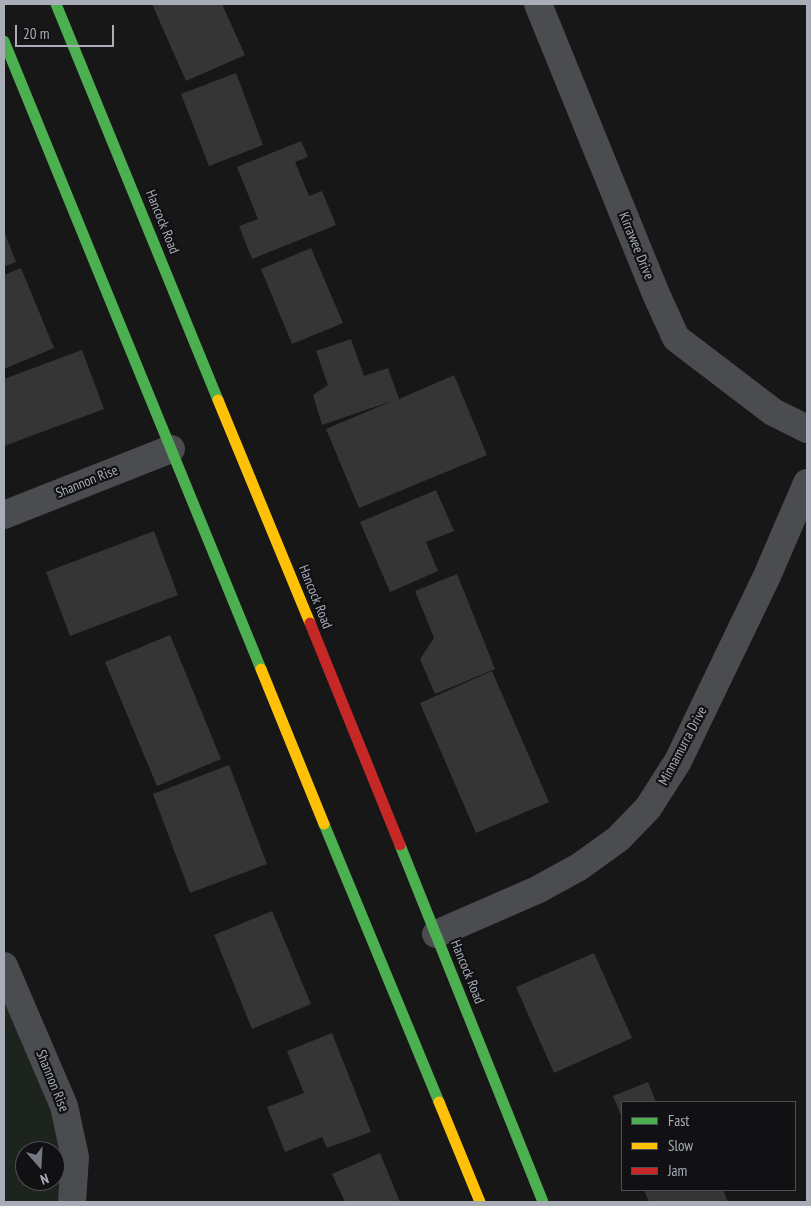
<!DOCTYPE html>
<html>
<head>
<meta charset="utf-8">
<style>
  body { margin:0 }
  #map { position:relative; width:811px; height:1206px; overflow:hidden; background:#171717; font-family:"PT Sans Narrow",sans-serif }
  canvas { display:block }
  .frame { position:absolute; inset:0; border:5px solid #a8adb8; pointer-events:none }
  .legend { position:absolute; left:621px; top:1101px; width:175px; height:90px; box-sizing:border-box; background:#111113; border:1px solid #4d4f55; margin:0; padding:6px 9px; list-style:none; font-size:15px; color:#a8adb8 }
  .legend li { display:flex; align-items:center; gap:10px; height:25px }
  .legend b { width:25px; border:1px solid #4d4f55 }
  .north { position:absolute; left:15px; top:1141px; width:50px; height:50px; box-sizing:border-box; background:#111113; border:1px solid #4d4f55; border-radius:50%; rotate:161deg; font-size:14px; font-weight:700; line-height:20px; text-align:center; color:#a8adb8 }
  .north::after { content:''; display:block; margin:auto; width:18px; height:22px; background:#757880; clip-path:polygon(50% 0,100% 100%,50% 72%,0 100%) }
  .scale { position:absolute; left:15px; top:25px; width:99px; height:22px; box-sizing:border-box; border:2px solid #a8adb8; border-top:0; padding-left:6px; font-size:15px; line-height:18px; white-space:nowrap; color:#a8adb8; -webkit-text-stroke:4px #111113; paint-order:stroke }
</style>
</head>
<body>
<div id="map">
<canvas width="811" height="1206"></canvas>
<div class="frame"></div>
<ul class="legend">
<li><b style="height:6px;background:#4caf50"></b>Fast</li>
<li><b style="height:6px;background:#ffc107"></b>Slow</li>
<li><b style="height:6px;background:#c62828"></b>Jam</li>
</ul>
<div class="north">N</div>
<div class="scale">20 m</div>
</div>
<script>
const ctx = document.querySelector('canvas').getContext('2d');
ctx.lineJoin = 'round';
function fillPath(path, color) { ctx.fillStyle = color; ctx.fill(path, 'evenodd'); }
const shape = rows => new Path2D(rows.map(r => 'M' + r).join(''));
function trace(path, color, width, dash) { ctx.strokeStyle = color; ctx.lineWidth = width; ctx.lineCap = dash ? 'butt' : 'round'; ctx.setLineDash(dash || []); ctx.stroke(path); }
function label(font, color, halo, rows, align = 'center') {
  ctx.font = font + ' "PT Sans Narrow",sans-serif'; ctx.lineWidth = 4.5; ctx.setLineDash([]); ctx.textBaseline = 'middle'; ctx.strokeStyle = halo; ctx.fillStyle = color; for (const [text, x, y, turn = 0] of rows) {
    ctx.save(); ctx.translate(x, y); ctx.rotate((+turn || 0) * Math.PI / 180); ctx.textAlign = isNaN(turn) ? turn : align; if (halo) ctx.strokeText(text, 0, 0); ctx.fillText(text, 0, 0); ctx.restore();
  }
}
const green = shape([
  [4,999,52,1111,62,1158,59,1202,4,1202],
  [25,1151,55,1151,55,1181,25,1181]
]);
const building = shape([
  [152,4,222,4,245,55,186,81],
  [236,73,263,145,209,166,181,94],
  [301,141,308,157,295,162,309,196,322,191,336,225,252,259,239,226,258,219,237,167],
  [4,231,16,262,4,267],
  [311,248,343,323,292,344,261,269],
  [21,268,54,348,4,369,4,275],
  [351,339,364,376,388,368,399,399,454,375,487,455,359,508,326,429,392,401,322,425,313,395,328,385,316,351],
  [82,350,104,409,4,446,4,379],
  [436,490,454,531,426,542,438,571,390,592,360,522],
  [154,531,178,595,70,636,46,572],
  [457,574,495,669,435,694,420,659,434,638,415,591],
  [170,635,221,759,157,786,105,662],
  [492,671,549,802,476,833,420,703],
  [229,765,267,864,190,893,153,794],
  [272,911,311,1004,252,1029,214,935],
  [594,953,632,1038,554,1073,516,987],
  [332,1033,371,1132,327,1148,322,1137,285,1152,267,1107,304,1093,287,1051],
  [648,1082,656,1102,622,1102,622,1118,613,1096],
  [380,1153,400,1202,345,1202,332,1174],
  [644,1190,723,1190,728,1202,649,1202]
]);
const street = shape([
  [538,4,656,294,676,338,773,412,807,429],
  [4,515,171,449],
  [436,934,537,890,579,867,618,839,648,808,678,761,767,576,807,483],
  [4,966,64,1106,75,1157,72,1202]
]);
const fast = shape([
  [56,4,218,400],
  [4,41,261,669],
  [324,824,439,1102],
  [400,845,543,1202]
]);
const slow = shape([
  [218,400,310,623],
  [261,669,324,824],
  [439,1102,480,1202]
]);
const jam = shape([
  [310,623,400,845]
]);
const streetNames = [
  ["Hancock Road",162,222,68],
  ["Kirrawee Drive",636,246,68],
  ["Shannon Rise",87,482,-22],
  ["Hancock Road",315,597,68],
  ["Minnamurra Drive",683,746,-62],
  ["Hancock Road",467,972,68],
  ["Shannon Rise",52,1081,68]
];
fillPath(green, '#1d241e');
fillPath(building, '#353536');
trace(street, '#4b4c50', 28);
trace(fast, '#4caf50', 11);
trace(slow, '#ffc107', 11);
trace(jam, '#c62828', 11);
label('14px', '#a8adb8', '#111113', streetNames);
</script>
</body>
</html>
